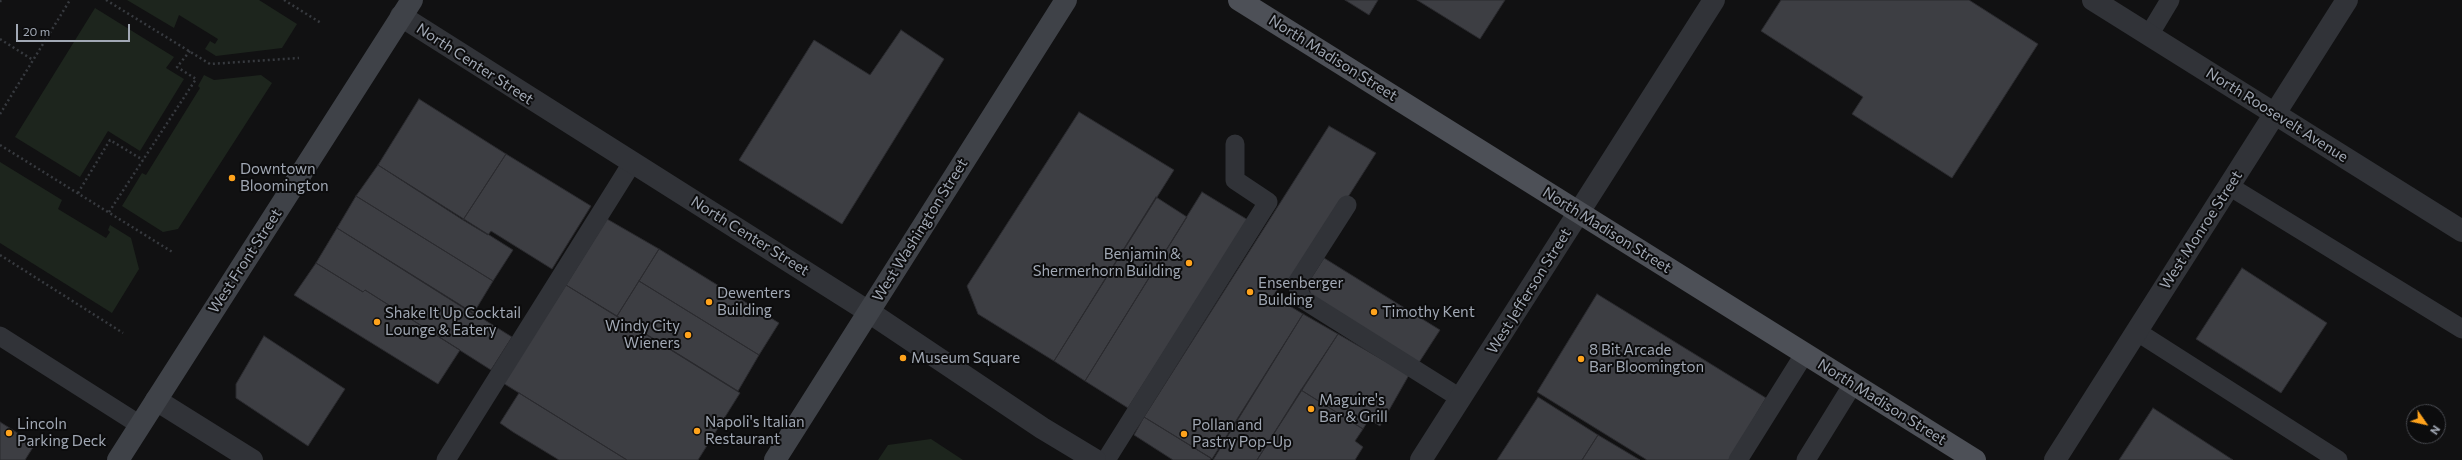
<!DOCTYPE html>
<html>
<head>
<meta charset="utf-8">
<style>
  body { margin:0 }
  #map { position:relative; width:2462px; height:460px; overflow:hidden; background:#111112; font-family:Commissioner,sans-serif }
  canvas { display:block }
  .north { position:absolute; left:2406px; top:404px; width:40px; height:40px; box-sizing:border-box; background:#0c0c0d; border:1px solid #484a50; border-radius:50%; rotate:124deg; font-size:11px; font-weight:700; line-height:16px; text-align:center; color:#a1a8b4 }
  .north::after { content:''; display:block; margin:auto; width:14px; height:18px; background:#ffa31c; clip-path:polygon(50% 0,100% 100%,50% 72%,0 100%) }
  .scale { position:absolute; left:16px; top:24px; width:114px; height:18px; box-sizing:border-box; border:2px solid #a1a8b4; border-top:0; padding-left:5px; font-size:12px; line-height:14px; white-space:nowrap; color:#a1a8b4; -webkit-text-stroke:3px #0c0c0d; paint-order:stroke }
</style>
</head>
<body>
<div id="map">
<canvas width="2462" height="460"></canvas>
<div class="north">N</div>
<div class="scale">20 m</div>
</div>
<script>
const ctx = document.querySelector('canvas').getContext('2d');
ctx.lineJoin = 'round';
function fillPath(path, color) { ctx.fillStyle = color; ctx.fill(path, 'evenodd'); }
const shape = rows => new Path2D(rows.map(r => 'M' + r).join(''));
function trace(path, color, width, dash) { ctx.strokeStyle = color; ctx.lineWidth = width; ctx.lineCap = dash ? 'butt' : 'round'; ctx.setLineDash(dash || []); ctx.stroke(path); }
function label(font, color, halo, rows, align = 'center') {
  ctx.font = font + ' Commissioner,sans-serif'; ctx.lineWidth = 4; ctx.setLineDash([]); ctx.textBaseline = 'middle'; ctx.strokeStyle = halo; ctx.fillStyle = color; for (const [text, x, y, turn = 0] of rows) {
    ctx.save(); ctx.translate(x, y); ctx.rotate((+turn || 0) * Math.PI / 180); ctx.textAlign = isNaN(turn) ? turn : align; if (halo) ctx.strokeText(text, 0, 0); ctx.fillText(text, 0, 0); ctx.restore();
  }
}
const green = shape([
  [127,0,259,0,297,24,282,48,216,56,205,49,210,41,215,44,218,39,179,15,174,28],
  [95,8,174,57,166,68,184,79,140,151,108,131,80,177,15,137],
  [204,75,214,80,261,75,272,83,178,229,163,232,122,206,142,173,146,175,200,88,198,86],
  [0,162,62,200,58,209,106,238,110,232,108,230,110,225,131,238,139,269,112,313,0,243],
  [931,439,963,460,878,460,888,445]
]);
const building = shape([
  [1345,0,1378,0,1369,15,1345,0],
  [1417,0,1505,0,1480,39,1417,0],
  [1781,0,1969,0,2038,44,1952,178,1852,114,1863,97,1761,31,1781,0],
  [901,30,944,59,842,224,739,160,814,40,870,75,901,30],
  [419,99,506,154,463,220,378,165,419,99],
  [1079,112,1174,170,1054,361,978,314,967,286,1079,112],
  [1329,126,1376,153,1290,288,1282,283,1273,296,1303,314,1212,459,1144,417,1329,126],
  [506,154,591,206,552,269,491,231,488,235,463,220,506,154],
  [378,165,513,250,493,281,356,196,378,165],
  [1202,192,1248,220,1128,408,1085,381,1202,192],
  [356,196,493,281,473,314,337,228,356,196],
  [1156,197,1187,217,1085,381,1054,361,1156,197],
  [607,219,659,249,617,316,566,285,607,219],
  [337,228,512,337,491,370,365,290,363,292,316,263,337,228],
  [659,249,779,323,759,355,639,281,659,249],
  [1324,258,1440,330,1418,364,1311,296,1308,283,1324,258],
  [316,263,363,292,365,290,460,350,438,384,294,295,316,263],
  [2242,268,2327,323,2281,393,2196,339,2242,268],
  [639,281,759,355,738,391,617,316,639,281],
  [566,285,740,393,698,460,627,460,503,383,566,285],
  [1597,294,1766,398,1729,460,1647,460,1537,392,1597,294],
  [1303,314,1338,334,1257,460,1213,460,1303,314],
  [1338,334,1409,375,1380,426,1369,419,1363,429,1301,390,1338,334],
  [264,336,345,389,308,446,236,398,236,384,264,336],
  [1301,390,1363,429,1355,441,1363,447,1355,460,1257,460,1301,390],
  [519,393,627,460,559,460,513,432,500,423,519,393],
  [1538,397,1598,435,1582,460,1497,460,1538,397],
  [2153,408,2233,460,2119,460,2153,408],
  [1144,417,1211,458,1210,460,1173,460,1134,435,1144,417],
  [0,422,35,444,25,460,0,460,0,422],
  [1598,435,1640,460,1582,460,1598,435]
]);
const path = shape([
  [106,0,210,64,299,58],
  [284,0,321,23],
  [0,2,1,0],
  [0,39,33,60],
  [0,114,70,0],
  [0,145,174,253],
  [78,193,110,140,143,160],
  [109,212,196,79,177,67,190,51],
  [0,255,123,333]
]);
const lane = shape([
  [2149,35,2170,0],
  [2229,186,2462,329],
  [1347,205,1297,283,1301,298,1460,398],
  [2136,331,2338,460],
  [0,336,140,425],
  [446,460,632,163],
  [1106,460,1268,202,1235,180,1235,144],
  [1738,460,1805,353],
  [1806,460,1853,384]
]);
const street = shape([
  [2093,0,2462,231],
  [401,16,869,312,1042,428,1095,460],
  [156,400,252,460],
  [1421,460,1714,0],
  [2055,460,2347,0]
]);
const secondary = shape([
  [118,460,412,0],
  [775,460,1066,0]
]);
const primary = shape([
  [1239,0,1975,460]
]);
const markers = [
  [232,178,4,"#ffa31c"],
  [1189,263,4,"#ffa31c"],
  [1250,292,4,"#ffa31c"],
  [709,302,4,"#ffa31c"],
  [1374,312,4,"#ffa31c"],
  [377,322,4,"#ffa31c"],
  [688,335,4,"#ffa31c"],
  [903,358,4,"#ffa31c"],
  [1581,359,4,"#ffa31c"],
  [1311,409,4,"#ffa31c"],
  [697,431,4,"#ffa31c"],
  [9,433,4,"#ffa31c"],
  [1184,434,4,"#ffa31c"]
];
const streetNames = [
  ["North Madison Street",1333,58,32],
  ["North Center Street",475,64,33],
  ["North Roosevelt Avenue",2277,115,32],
  ["West Washington Street",920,230,-58],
  ["North Madison Street",1607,230,32],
  ["West Monroe Street",2201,230,-57],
  ["North Center Street",750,236,32],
  ["West Front Street",245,261,-57],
  ["West Jefferson Street",1529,291,-58],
  ["North Madison Street",1882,402,32]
];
const poiNames = [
  ["Downtown",240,169],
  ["Bloomington",240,186],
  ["Benjamin &",1181,254,"right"],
  ["Shermerhorn Building",1181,271,"right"],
  ["Ensenberger",1258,283],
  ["Building",1258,300],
  ["Dewenters",717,293],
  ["Building",717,310],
  ["Timothy Kent",1382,312],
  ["Shake It Up Cocktail",385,313],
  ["Lounge & Eatery",385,330],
  ["Windy City",680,326,"right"],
  ["Wieners",680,343,"right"],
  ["8 Bit Arcade",1589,350],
  ["Bar Bloomington",1589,367],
  ["Museum Square",911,358],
  ["Maguire's",1319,400],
  ["Bar & Grill",1319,417],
  ["Napoli's Italian",705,422],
  ["Restaurant",705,439],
  ["Lincoln",17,424],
  ["Parking Deck",17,441],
  ["Pollan and",1192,425],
  ["Pastry Pop-Up",1192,442]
];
fillPath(green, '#1d251d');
fillPath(building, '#3d3e43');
trace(building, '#2b2b2f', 1);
trace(path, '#373a3f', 2.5, [2, 3]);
trace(lane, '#313338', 19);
trace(street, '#313338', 22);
trace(secondary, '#3f4248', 22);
trace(primary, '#4d5057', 22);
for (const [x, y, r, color] of markers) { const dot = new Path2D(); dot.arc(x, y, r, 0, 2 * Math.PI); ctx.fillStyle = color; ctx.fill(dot); trace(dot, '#0c0c0d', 1.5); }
label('15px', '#a1a8b4', '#0c0c0d', streetNames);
label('15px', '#a1a8b4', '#0c0c0d', poiNames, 'left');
</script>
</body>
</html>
